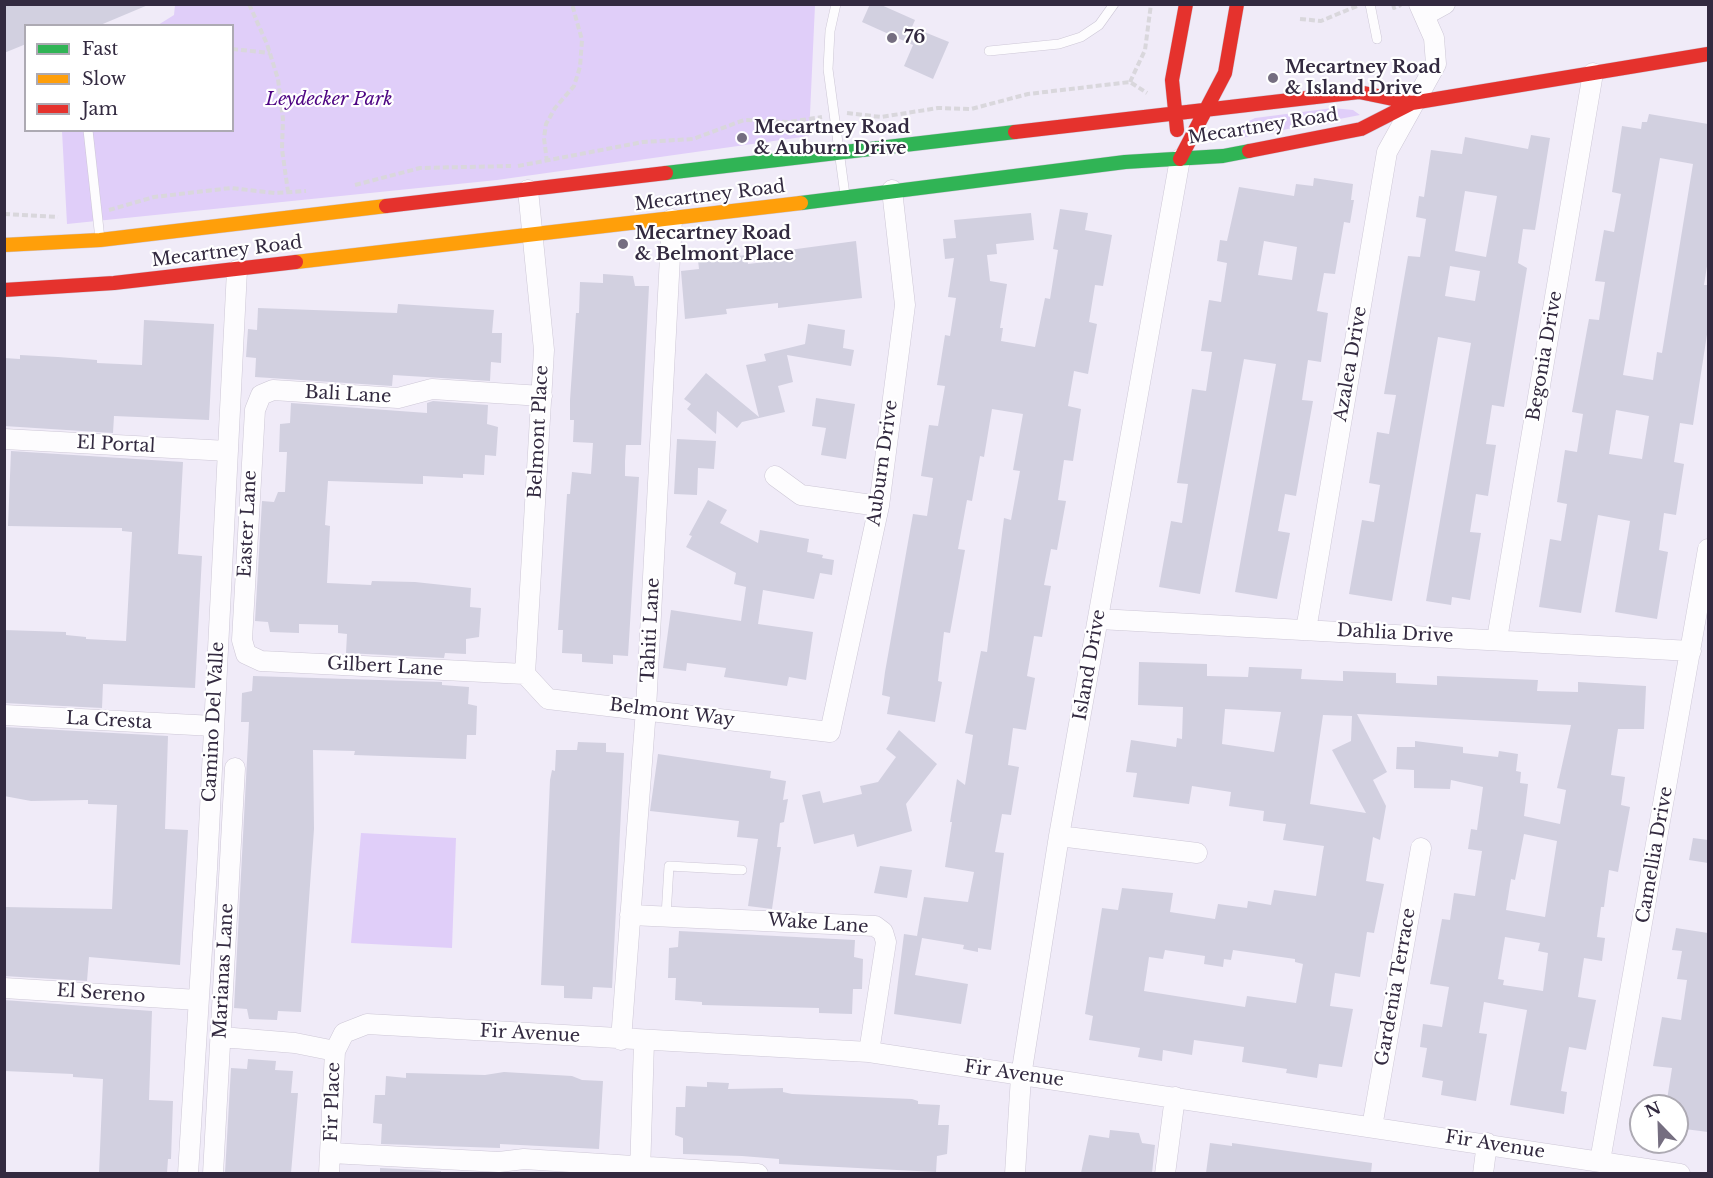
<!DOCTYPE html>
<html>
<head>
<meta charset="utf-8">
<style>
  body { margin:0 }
  #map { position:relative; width:1713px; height:1178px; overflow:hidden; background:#f0ebf8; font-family:"Libre Baskerville",serif }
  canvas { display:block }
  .frame { position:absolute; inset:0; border:6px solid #332a40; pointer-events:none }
  .legend { position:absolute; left:24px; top:24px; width:210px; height:108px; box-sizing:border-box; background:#fff; border:2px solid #adaab3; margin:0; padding:8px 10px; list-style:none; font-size:18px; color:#332a40 }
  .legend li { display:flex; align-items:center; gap:12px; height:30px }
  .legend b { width:30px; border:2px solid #adaab3 }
  .north { position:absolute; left:1629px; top:1094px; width:60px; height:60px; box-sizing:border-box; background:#fff; border:2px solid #adaab3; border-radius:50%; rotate:337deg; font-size:16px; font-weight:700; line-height:24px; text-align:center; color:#332a40 }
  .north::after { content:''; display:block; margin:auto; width:21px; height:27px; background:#756e80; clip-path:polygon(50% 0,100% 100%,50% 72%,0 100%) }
</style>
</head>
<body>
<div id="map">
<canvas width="1713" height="1178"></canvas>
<div class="frame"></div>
<ul class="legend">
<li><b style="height:8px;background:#30b455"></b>Fast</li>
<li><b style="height:8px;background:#ff9f0a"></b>Slow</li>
<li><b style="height:8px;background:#e5322d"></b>Jam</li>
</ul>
<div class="north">N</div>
</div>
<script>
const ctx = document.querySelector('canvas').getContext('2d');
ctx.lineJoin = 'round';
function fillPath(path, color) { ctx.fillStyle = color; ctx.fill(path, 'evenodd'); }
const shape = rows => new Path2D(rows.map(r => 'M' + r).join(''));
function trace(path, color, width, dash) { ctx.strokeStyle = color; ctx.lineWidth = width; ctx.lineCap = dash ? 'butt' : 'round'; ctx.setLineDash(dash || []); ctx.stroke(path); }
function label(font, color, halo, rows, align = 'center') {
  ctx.font = font + ' "Libre Baskerville",serif'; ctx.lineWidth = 4.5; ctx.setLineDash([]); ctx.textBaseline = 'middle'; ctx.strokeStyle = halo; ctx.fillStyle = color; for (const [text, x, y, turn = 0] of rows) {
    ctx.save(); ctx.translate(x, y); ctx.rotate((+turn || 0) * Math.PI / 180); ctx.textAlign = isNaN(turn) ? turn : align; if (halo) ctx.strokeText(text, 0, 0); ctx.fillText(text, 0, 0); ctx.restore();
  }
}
const green = shape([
  [175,5,815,5,809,136,497,180,67,224,62,131,232,130,232,26,158,25,174,15],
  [1333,108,1353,110,1360,115,1236,139,1243,124,1255,118],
  [361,833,456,838,452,948,351,943]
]);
const building = shape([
  [4,4,148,4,148,5,98,26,26,26,26,44,4,53],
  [870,4,879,4,915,20,912,27,949,42,933,79,904,66,913,45,862,22],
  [1649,114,1708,124,1708,260,1704,285,1708,285,1708,328,1693,425,1680,423,1674,462,1684,464,1676,515,1664,513,1659,550,1668,552,1657,619,1615,612,1630,521,1598,515,1581,613,1539,607,1550,539,1561,541,1567,504,1557,502,1565,450,1577,452,1583,414,1572,412,1589,319,1599,320,1605,282,1595,281,1604,230,1614,232,1621,194,1612,192,1622,126,1641,129,1642,122,1647,122],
  [1660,158,1693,164,1662,353,1657,352,1653,380,1623,375],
  [1616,410,1649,416,1642,459,1609,454],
  [1531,135,1550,138,1535,230,1523,229,1518,263,1527,268,1504,407,1492,405,1486,444,1496,445,1488,496,1476,494,1470,532,1481,533,1470,600,1452,597,1451,605,1426,601,1471,343,1438,337,1392,601,1349,594,1362,520,1374,522,1380,485,1369,483,1377,432,1389,434,1396,395,1384,394,1408,256,1420,257,1426,219,1416,217,1419,196,1424,197,1431,150,1462,154,1465,137,1528,149],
  [1465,191,1497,196,1486,257,1455,251],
  [1450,266,1480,271,1475,301,1445,296],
  [1314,178,1353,184,1351,200,1354,200,1350,223,1344,222,1335,274,1324,273,1317,311,1328,313,1321,362,1308,360,1302,400,1313,401,1296,496,1285,494,1278,531,1290,533,1277,599,1235,592,1276,364,1244,359,1200,594,1159,587,1171,521,1182,523,1188,484,1177,483,1192,389,1206,391,1212,352,1201,351,1209,300,1221,302,1227,263,1217,261,1220,240,1227,241,1239,187,1294,196,1296,184,1313,186],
  [1264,241,1297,247,1292,280,1258,275],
  [1060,209,1088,213,1085,230,1112,235,1103,286,1095,285,1089,322,1097,324,1088,374,1074,371,1068,406,1081,409,1073,461,1064,460,1058,500,1066,501,1057,550,1051,549,1044,585,1051,586,1042,637,1034,636,1027,676,1035,678,1026,730,1013,728,1008,765,1019,767,1011,815,1002,814,995,852,1004,853,991,950,978,948,978,952,963,949,964,945,922,938,915,975,968,984,961,1024,894,1014,904,934,917,936,924,897,968,902,974,872,945,867,952,822,950,822,957,779,965,785,973,735,965,733,968,718,981,651,987,652,1004,518,1011,520,1020,471,1013,470,1023,414,992,409,984,457,980,456,972,501,967,500,958,549,965,550,950,633,944,632,938,681,942,682,935,722,887,714,890,697,882,695,885,672,913,514,927,516,933,478,921,476,929,425,938,426,945,386,937,385,945,335,950,336,956,298,948,297,954,258,945,259,943,239,956,238,954,220,1031,213,1034,240,996,244,997,254,987,255,990,281,1007,284,1000,328,1003,328,1001,341,1035,347,1045,298,1050,299,1058,250,1053,249],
  [856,241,862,298,778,308,778,303,726,309,727,314,685,319,681,271,699,269,698,260,747,255,748,264,790,259,789,250],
  [603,274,633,276,635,286,649,286,641,445,626,445,625,461,625,476,639,477,628,656,613,655,613,664,582,662,582,654,562,653,563,630,558,630,567,494,570,494,572,472,591,474,593,443,573,442,574,420,570,420,570,400,576,313,579,313,580,282,603,283],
  [398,304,494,310,492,333,502,333,501,363,491,362,490,381,393,375,392,386,255,377,256,358,246,357,248,329,257,330,258,308,397,313],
  [144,320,214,324,209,420,114,416,113,433,4,426,4,358,20,359,20,355,58,357,97,360,97,363,142,365],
  [808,324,845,330,843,348,854,350,851,366,787,355,793,382,778,386,785,412,742,422,737,428,717,411,716,434,687,409,691,404,684,399,706,373,759,417,746,365,766,361,764,354,805,344],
  [816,398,855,404,846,459,821,455,826,428,812,426],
  [433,401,488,405,487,424,498,427,496,456,485,455,484,475,463,474,463,478,423,476,423,484,328,481,325,525,330,526,327,583,371,585,372,581,415,582,471,588,470,607,481,608,479,637,466,639,466,654,445,653,444,658,346,653,347,634,338,633,338,625,299,624,299,633,270,632,268,622,255,621,262,501,274,502,278,492,285,492,287,452,279,452,280,424,290,423,291,403,427,413,427,403],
  [677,439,716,441,714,469,698,468,697,495,674,494],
  [11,451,183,462,178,554,202,556,195,688,103,684,102,708,4,703,4,630,66,632,66,635,86,637,86,639,126,641,132,532,122,531,122,528,8,526],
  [708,500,727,510,720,523,758,543,760,530,809,539,807,552,823,555,822,558,834,560,832,575,820,573,814,599,763,590,758,624,813,632,806,680,789,677,787,686,724,677,726,668,687,663,686,671,663,668,671,610,741,621,746,587,734,584,736,573,686,547,692,536,689,535],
  [1139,662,1207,664,1207,676,1248,677,1249,667,1302,669,1301,679,1343,681,1343,671,1396,673,1396,683,1437,685,1437,676,1538,680,1537,691,1578,692,1578,682,1646,686,1644,729,1618,729,1611,775,1625,777,1621,805,1630,807,1618,872,1609,870,1604,907,1601,907,1597,937,1605,938,1602,961,1584,958,1578,997,1596,1000,1586,1050,1569,1047,1561,1091,1567,1092,1564,1114,1510,1105,1527,1010,1484,1002,1479,1033,1487,1034,1476,1101,1441,1095,1443,1081,1422,1077,1427,1048,1420,1047,1423,1024,1442,1027,1449,987,1430,984,1442,919,1450,920,1454,893,1475,896,1482,851,1468,849,1471,829,1477,830,1483,787,1451,780,1450,789,1414,788,1414,770,1396,769,1397,747,1415,747,1415,741,1463,747,1463,753,1498,757,1499,751,1518,754,1516,771,1521,772,1520,783,1528,784,1524,816,1560,824,1566,790,1557,788,1571,725,1357,714,1387,772,1373,780,1386,806,1380,840,1373,837,1366,881,1384,884,1374,933,1367,932,1360,977,1335,973,1330,1006,1353,1009,1342,1067,1319,1064,1317,1078,1286,1073,1287,1069,1242,1062,1244,1047,1194,1040,1192,1055,1163,1050,1162,1061,1138,1057,1140,1048,1089,1040,1093,1016,1085,1014,1102,908,1118,910,1122,888,1173,893,1170,912,1215,919,1218,904,1247,908,1248,901,1271,905,1274,890,1316,896,1323,851,1324,846,1283,840,1286,824,1263,821,1264,811,1229,806,1231,792,1192,786,1189,804,1133,797,1137,773,1126,772,1131,740,1176,747,1177,738,1182,739,1183,707,1138,705],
  [1225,709,1281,712,1274,752,1222,744],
  [1323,715,1352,716,1351,741,1332,750,1366,813,1310,804],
  [1524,834,1557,841,1545,917,1506,910,1511,879,1515,880],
  [1505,937,1540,943,1538,951,1548,953,1543,991,1503,985,1504,980,1498,979],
  [1165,950,1205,956,1204,964,1223,967,1224,959,1231,960,1233,950,1295,959,1295,962,1303,964,1296,1003,1247,996,1245,1007,1144,991,1149,957,1163,959],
  [253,676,442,682,442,685,469,687,468,704,477,706,476,735,467,735,466,759,354,755,355,751,313,750,314,829,301,1012,278,1011,277,1020,249,1019,247,1009,234,1008,249,722,241,722,242,693,252,691],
  [4,727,168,736,165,829,188,830,180,965,89,957,87,981,4,976,4,907,112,909,117,805,88,804,88,800,31,801,4,796],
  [899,730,937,764,906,804,912,831,857,847,854,834,814,844,802,795,820,791,823,803,862,794,860,786,878,782,896,757,886,749],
  [578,742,606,743,606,752,624,753,612,988,593,987,592,999,564,998,564,986,541,985,550,780,552,770,555,771,556,750,577,750],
  [658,754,771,771,770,778,786,781,783,800,788,799,784,822,780,823,777,847,781,847,772,909,748,906,758,839,737,837,739,821,650,811],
  [1693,838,1708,840,1708,863,1689,860],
  [880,866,912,870,907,898,874,893],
  [1676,928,1708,933,1708,1132,1677,1128,1677,1106,1666,1106,1672,1068,1653,1066,1662,1017,1681,1020,1687,980,1677,979,1682,951,1672,950],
  [679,931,855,940,854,957,863,959,862,989,853,989,852,1014,819,1013,819,1008,702,1005,702,1002,675,1000,676,978,668,978,669,948,678,947],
  [4,1000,152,1011,149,1100,173,1101,171,1159,168,1159,167,1173,99,1173,103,1079,73,1077,73,1074,4,1071],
  [248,1059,276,1061,275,1070,293,1071,291,1093,298,1093,291,1173,225,1173,231,1068,247,1069],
  [504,1072,572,1076,582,1080,603,1081,599,1149,500,1144,500,1148,381,1144,382,1124,373,1123,375,1095,385,1095,386,1076,406,1078,406,1073,485,1075],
  [707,1082,729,1083,728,1089,783,1088,783,1092,792,1094,912,1099,918,1101,918,1104,940,1105,938,1125,949,1125,947,1154,937,1156,936,1172,779,1164,779,1159,742,1156,683,1154,683,1138,675,1135,676,1107,685,1107,686,1086,707,1087],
  [1110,1130,1139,1133,1142,1143,1155,1145,1152,1173,1081,1173,1089,1135,1109,1138],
  [1210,1143,1232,1146,1232,1143,1372,1163,1371,1173,1206,1173],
  [380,1168,441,1171,441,1173,380,1173]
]);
const path = shape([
  [249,4,267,44,278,79,283,119,282,149,288,192],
  [1393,4,1394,8,1401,5],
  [1300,19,1321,21,1357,6],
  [232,49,270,53],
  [1130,82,1145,50,1151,4],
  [847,113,881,117,938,108,971,109,1028,94,1130,82,1147,93],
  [547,162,544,138,546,124,555,108,574,86,580,67,582,40,572,4],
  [518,166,643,142,693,139,744,120,789,122,822,117],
  [355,185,420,168,511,166],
  [109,210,154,197,231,188,275,193,306,191],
  [4,214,58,217]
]);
const lane = shape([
  [836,4,830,31,828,69,845,195],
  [1370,4,1377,39],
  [989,51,1059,44,1081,37,1099,25,1114,4],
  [88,130,100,239],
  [666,916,669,866,742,870]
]);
const street = shape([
  [1425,15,1445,4],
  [4,439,228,451],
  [775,476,801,495,879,506],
  [1099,619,1691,651],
  [1306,630,1387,152,1436,64,1434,38,1419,4],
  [1497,639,1593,73],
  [525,674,548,699,830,732,879,506,905,305,892,190],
  [525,674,261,661,246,654,242,640,255,410,261,395,273,390,398,398,432,389,542,396],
  [525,674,544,350,528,190],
  [4,715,214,726],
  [1059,836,1197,853],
  [630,915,875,926,883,932,886,942,869,1052],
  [4,988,198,1000],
  [221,1037,295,1043,335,1051],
  [621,1040,646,709,672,219],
  [1372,1127,1421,848],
  [331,1153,499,1162,524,1159,758,1174],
  [1600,1161,1708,549],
  [188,1174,207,869,237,270],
  [213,1174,235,768],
  [329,1174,335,1051,344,1033,367,1024,869,1052,1680,1174],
  [640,1174,644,1042],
  [1015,1174,1021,1076,1059,836,1180,159],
  [1165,1174,1175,1097],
  [1483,1174,1487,1143]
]);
const fast = shape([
  [666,173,1015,132],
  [801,203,1125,162,1223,156,1249,151]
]);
const slow = shape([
  [4,245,100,240,386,206],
  [296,262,801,203]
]);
const jam = shape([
  [1177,130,1172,80,1186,4],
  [1015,132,1359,92,1412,103],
  [1249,151,1361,129,1412,103,1708,54],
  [1180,159,1225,73,1237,4],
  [386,206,666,173],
  [4,290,114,283,296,262]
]);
const markers = [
  [892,38,6,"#756e80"],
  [1273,78,6,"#756e80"],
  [742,138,6,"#756e80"],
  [623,244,6,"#756e80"]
];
const poiNames = [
  ["76",904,38],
  ["Mecartney Road",1285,68],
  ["& Island Drive",1285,89],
  ["Mecartney Road",754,128],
  ["& Auburn Drive",754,149],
  ["Mecartney Road",635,234],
  ["& Belmont Place",635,255]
];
const parkNames = [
  ["Leydecker Park",329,100]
];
const streetNames = [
  ["Mecartney Road",1263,127,-9],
  ["Mecartney Road",710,196,-7],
  ["Mecartney Road",227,252,-7],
  ["Begonia Drive",1545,356,-80],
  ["Azalea Drive",1351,364,-80],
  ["Bali Lane",348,395,3],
  ["Belmont Place",539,432,-87],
  ["El Portal",116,445,3],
  ["Auburn Drive",883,463,-82],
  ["Easter Lane",248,524,-87],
  ["Tahiti Lane",651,630,-87],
  ["Dahlia Drive",1395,634,3],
  ["Island Drive",1090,665,-80],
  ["Gilbert Lane",385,667,3],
  ["Belmont Way",672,713,7],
  ["La Cresta",109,721,3],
  ["Camino Del Valle",214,722,-87],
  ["Camellia Drive",1655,855,-80],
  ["Wake Lane",818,924,4],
  ["Marianas Lane",224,971,-87],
  ["Gardenia Terrace",1396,987,-80],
  ["El Sereno",101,994,4],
  ["Fir Avenue",530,1034,3],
  ["Fir Avenue",1014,1074,8],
  ["Fir Place",333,1102,-88],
  ["Fir Avenue",1495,1145,9]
];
fillPath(green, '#e0cef9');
fillPath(building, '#d2d0e0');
trace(lane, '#cdc7d6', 10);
trace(street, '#cdc7d6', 21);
trace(fast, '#cdc7d6', 15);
trace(slow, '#cdc7d6', 15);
trace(jam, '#cdc7d6', 15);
trace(path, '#d9d7dc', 4, [6, 3]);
trace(lane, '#fdfcfe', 9);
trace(street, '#fdfcfe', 20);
trace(fast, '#30b455', 14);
trace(slow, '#ff9f0a', 14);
trace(jam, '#e5322d', 14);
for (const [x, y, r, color] of markers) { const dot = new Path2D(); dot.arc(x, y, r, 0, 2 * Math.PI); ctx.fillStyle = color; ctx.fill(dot); trace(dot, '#fff', 2); }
label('bold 18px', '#332a40', '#fff', poiNames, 'left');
label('italic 18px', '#4e0583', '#fff', parkNames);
label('18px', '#332a40', '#fff', streetNames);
</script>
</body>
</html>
